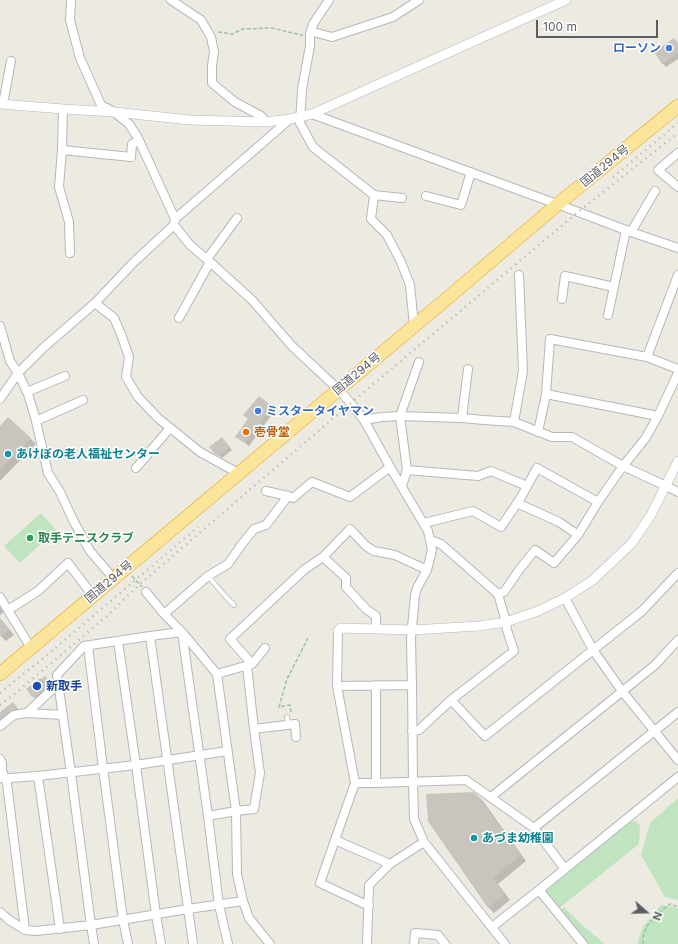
<!DOCTYPE html>
<html>
<head>
<meta charset="utf-8">
<style>
  body { margin:0 }
  #map { position:relative; width:678px; height:944px; overflow:hidden; background:#edeae2; font-family:Inter,sans-serif }
  canvas { display:block }
  .north { position:absolute; left:626px; top:892px; width:40px; height:40px; -webkit-text-stroke:3px #fff; paint-order:stroke; rotate:110deg; font-size:11px; font-weight:700; line-height:16px; text-align:center; color:#5a5e62 }
  .north::after { content:''; display:block; margin:auto; width:14px; height:18px; background:#5a5e62; clip-path:polygon(50% 0,100% 100%,50% 72%,0 100%) }
  .scale { position:absolute; left:536px; top:20px; width:122px; height:18px; box-sizing:border-box; border:2px solid #5a5e62; border-top:0; padding-left:5px; font-size:12px; line-height:14px; white-space:nowrap; color:#5a5e62; -webkit-text-stroke:3px #fff; paint-order:stroke }
</style>
</head>
<body>
<div id="map">
<canvas width="678" height="944"></canvas>
<div class="north">N</div>
<div class="scale">100 m</div>
</div>
<script>
const ctx = document.querySelector('canvas').getContext('2d');
ctx.lineJoin = 'round';
function fillPath(path, color) { ctx.fillStyle = color; ctx.fill(path, 'evenodd'); }
const shape = rows => new Path2D(rows.map(r => 'M' + r).join(''));
function trace(path, color, width, dash) { ctx.strokeStyle = color; ctx.lineWidth = width; ctx.lineCap = dash ? 'butt' : 'round'; ctx.setLineDash(dash || []); ctx.stroke(path); }
function label(font, color, halo, rows, align = 'center') {
  ctx.font = font + ' Inter,"Noto Sans JP",sans-serif'; ctx.lineWidth = 3; ctx.setLineDash([]); ctx.textBaseline = 'middle'; ctx.strokeStyle = halo; ctx.fillStyle = color; for (const [text, x, y, turn = 0] of rows) {
    ctx.save(); ctx.translate(x, y); ctx.rotate((+turn || 0) * Math.PI / 180); ctx.textAlign = isNaN(turn) ? turn : align; if (halo) ctx.strokeText(text, 0, 0); ctx.fillText(text, 0, 0); ctx.restore();
  }
}
const green = shape([
  [41,513,56,530,20,563,4,546],
  [678,798,678,900,665,897,641,855,650,823],
  [634,821,637,822,640,826,639,844,558,909,545,893,546,889,630,822],
  [661,905,678,908,678,944,637,944,643,927],
  [564,907,581,924,605,944,588,944,561,910]
]);
const shadow = shape([
  [674,39,678,43,678,59,666,67,662,63],
  [259,397,275,410,249,446,236,436,249,419],
  [0,427,30,438,36,444,0,481],
  [224,441,232,450,222,458,216,453],
  [0,606,4,612,0,615],
  [0,618,14,635,6,641,0,635],
  [47,680,52,685,37,700,28,690],
  [15,706,19,710,0,723,0,714],
  [477,795,483,801,526,861,498,884,510,900,494,913,489,908,428,821]
]);
const building = shape([
  [674,38,678,43,678,53,662,64,654,52],
  [259,396,272,406,245,443,235,437,248,419,243,415],
  [8,417,31,438,0,470,0,426],
  [222,437,230,447,219,456,215,454,209,447],
  [0,618,9,629,0,637],
  [45,676,50,682,47,685,48,686,33,698,26,689,40,678,41,679],
  [13,702,17,707,0,719,0,712],
  [473,792,477,795,521,855,493,878,505,894,488,908,428,821,426,794]
]);
const path = shape([
  [218,32,232,34,243,29,272,28,301,35,303,35],
  [132,576,142,587],
  [291,712,290,705,279,707,287,679,308,638],
  [643,944,643,936,647,926,656,915,670,904,678,907]
]);
const service = shape([
  [208,576,225,596,234,605],
  [287,717,288,725]
]);
const minor = shape([
  [71,0,70,20,80,58,101,105,114,112,129,124,138,138,175,219,174,225,190,245,210,262,252,300,292,346,339,390,348,400,364,420,390,467,428,531,432,550,427,570,417,588,415,595,411,639,412,685,413,782,414,819,424,842,505,944],
  [171,0,201,20,211,37,214,52,212,66,212,83,235,102,261,116,266,122],
  [329,0,313,24,310,34,310,46,302,89,300,123,313,147,374,195,371,219,387,235,401,262,410,285,414,326],
  [310,34,313,32,332,37,393,17,419,0],
  [3,104,11,61],
  [63,109,62,150,131,157,132,144,139,141],
  [312,114,573,210,631,232,678,248],
  [62,150,59,187,69,222,70,253],
  [678,153,658,170,678,187],
  [374,195,402,198],
  [426,196,461,205,471,172],
  [175,219,290,119],
  [631,232,655,191],
  [207,259,237,218],
  [562,299,565,276,614,287],
  [95,303,114,318,121,334,129,357,126,377,138,397,158,418,200,452,238,473],
  [608,315,626,230],
  [179,318,210,262],
  [0,326,10,361,18,373,0,399],
  [647,357,678,369],
  [27,392,65,376],
  [546,394,658,416],
  [462,418,468,369],
  [364,420,382,417,400,416,462,418,484,420,514,422,552,437,572,437,623,466,666,486,678,492],
  [36,421,83,400],
  [514,422,523,371,519,275],
  [538,432,546,394,550,339,647,357,678,275],
  [136,468,170,428],
  [407,470,400,416,419,362],
  [402,486,407,470,478,476,491,471,527,486],
  [266,491,288,496,293,498,312,482,350,497,390,467],
  [517,503,559,522,578,535,598,502],
  [424,523,473,511,501,527,520,499,537,468,598,502,623,466,645,439,658,416,678,373],
  [323,557,346,578,346,587,366,609,376,616,376,629],
  [114,579,90,551,73,520,60,492,48,473,35,417,28,394,18,373,42,349,95,303,134,262,174,225],
  [146,592,164,614,182,632,208,816,219,905,228,944],
  [498,594,504,592,519,570,535,550,554,563,578,535],
  [0,597,31,648],
  [565,598,593,650,622,691,678,760],
  [8,610,38,591,68,563,93,596],
  [164,614,208,576,228,564,242,544,254,529,266,525,288,496],
  [150,636,193,944],
  [118,641,136,765,156,915,161,944],
  [88,646,103,768,123,920,128,944],
  [252,664,230,639,305,569,323,557,350,529,366,546,374,551,395,555,427,570],
  [247,666,254,729],
  [217,674,236,811,237,874,243,901,249,918,270,944],
  [376,685,376,783],
  [412,685,337,686,355,783,376,783,466,780,534,828,565,869],
  [337,686,338,631],
  [451,700,485,736,642,611,678,573],
  [27,713,63,715],
  [0,726,14,715,27,713,58,684],
  [412,731,419,730,451,700,514,651,507,630,506,622,498,594,441,544,433,541,430,541],
  [0,759,2,763,2,771,7,783,25,930],
  [38,776,60,929],
  [0,778,10,778,38,776,136,765,227,751],
  [355,783,335,840,320,883,369,906],
  [491,797,655,665,678,640],
  [208,816,236,811,254,809,260,773,254,729,295,724,296,737],
  [534,828,678,712],
  [335,840,390,864],
  [539,890,583,944],
  [0,912,9,920,25,930,36,931,91,925,188,909,243,901],
  [492,927,539,890,678,777],
  [94,944,91,925,71,773,57,675,84,646,150,636,182,632,217,674,252,664,265,648],
  [367,944,369,885,390,864,424,842],
  [414,944,415,933,438,935,445,944]
]);
const tertiary = shape([
  [0,104,63,109,114,112,190,120,266,122,290,119,312,114,566,0],
  [338,631,341,628,412,630,479,626,506,622,538,611,565,598,593,580,632,543,651,515,678,461]
]);
const trunk = shape([
  [0,674,457,290,558,204,678,106]
]);
const rail = shape([
  [613,177,678,123],
  [0,693,41,660,198,527],
  [0,705,17,692,107,616,140,584,351,403,578,212,678,133]
]);
const markers = [
  [669,48,4,"#3f7fe0"],
  [258,411,4,"#3f7fe0"],
  [246,432,4,"#e8710a"],
  [8,454,4,"#0f9aa8"],
  [30,538,4,"#2e9e5b"],
  [37,686,5,"#1a4fb4"],
  [474,838,4,"#0f9aa8"]
];
const shopNames = [
  ["ローソン",661,48],
  ["ミスタータイヤマン",266,411,"left"]
];
const streetNames = [
  ["国道294号",605,166,-39],
  ["国道294号",357,374,-40],
  ["国道294号",109,582,-40]
];
const foodNames = [
  ["壱骨堂",254,432]
];
const cultureNames = [
  ["あけぼの老人福祉センター",16,454],
  ["あづま幼稚園",482,838]
];
const leisureNames = [
  ["取手テニスクラブ",38,538]
];
const transitNames = [
  ["新取手",46,686]
];
fillPath(green, '#bfe4bf');
fillPath(shadow, '#0003');
fillPath(building, '#c8c5bf');
trace(service, '#b4b8bc', 5.5);
trace(minor, '#b4b8bc', 10);
trace(tertiary, '#b4b8bc', 10);
trace(trunk, '#e69f08', 14);
trace(path, '#98c4a4', 1.5, [4, 2]);
trace(service, '#fff', 4);
trace(minor, '#fff', 8);
trace(tertiary, '#fff', 9);
trace(trunk, '#fae59a', 13);
trace(rail, '#b1b2b2', 2.5, [1, 5]);
for (const [x, y, r, color] of markers) { const dot = new Path2D(); dot.arc(x, y, r, 0, 2 * Math.PI); ctx.fillStyle = color; ctx.fill(dot); trace(dot, '#fff', 1.5); }
label('bold 12px', '#366cbe', '#fff', shopNames, 'right');
label('12px', '#5a5e62', '#fff', streetNames);
label('bold 12px', '#c56008', '#fff', foodNames, 'left');
label('bold 12px', '#0d838f', '#fff', cultureNames, 'left');
label('bold 12px', '#27864d', '#fff', leisureNames, 'left');
label('bold 12px', '#164399', '#fff', transitNames, 'left');
</script>
</body>
</html>
